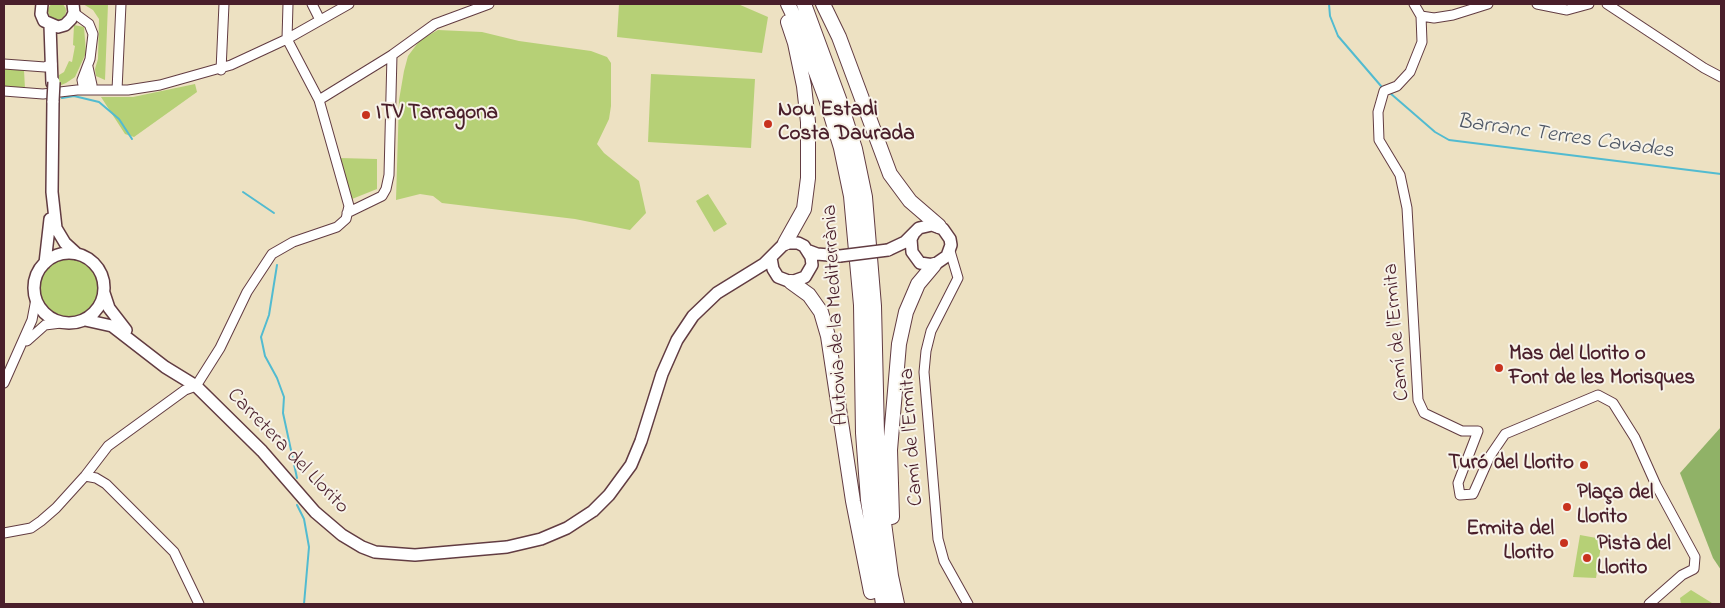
<!DOCTYPE html>
<html>
<head>
<meta charset="utf-8">
<style>
  body { margin:0 }
  #map { position:relative; width:1725px; height:608px; overflow:hidden; background:#ede1c2; font-family:"Indie Flower",sans-serif }
  canvas { display:block }
  .frame { position:absolute; inset:0; border:5px solid #4a1f2b; pointer-events:none }
</style>
</head>
<body>
<div id="map">
<canvas width="1725" height="608"></canvas>
<div class="frame"></div>
</div>
<script>
const ctx = document.querySelector('canvas').getContext('2d');
ctx.lineJoin = 'round';
function fillPath(path, color) { ctx.fillStyle = color; ctx.fill(path, 'evenodd'); }
const shape = rows => new Path2D(rows.map(r => 'M' + r).join(''));
function trace(path, color, width, dash) { ctx.strokeStyle = color; ctx.lineWidth = width; ctx.lineCap = dash ? 'butt' : 'round'; ctx.setLineDash(dash || []); ctx.stroke(path); }
function label(font, color, halo, rows, align = 'center') {
  ctx.font = font + ' "Indie Flower",sans-serif'; ctx.lineWidth = 4; ctx.setLineDash([]); ctx.textBaseline = 'middle'; ctx.strokeStyle = halo; ctx.fillStyle = color; for (const [text, x, y, turn = 0] of rows) {
    ctx.save(); ctx.translate(x, y); ctx.rotate((+turn || 0) * Math.PI / 180); ctx.textAlign = isNaN(turn) ? turn : align; if (halo) ctx.strokeText(text, 0, 0); ctx.fillText(text, 0, 0); ctx.restore();
  }
}
const green = shape([
  '48 11a9 9 0 1 1 18 0a9 9 0 1 1-18 0Z',
  [83,4,108,4,105,80,96,76,95,69,98,59,99,19,93,10],
  [619,4,738,4,768,17,762,53,617,37],
  [74,25,84,27,86,53,75,77,66,83,59,86,59,75,64,72,69,61,72,62,75,46,73,45],
  [438,30,482,32,519,41,591,51,607,57,611,63,611,106,609,119,597,144,604,153,639,181,646,213,630,230,575,219,442,203,433,196,420,194,396,200,399,100,404,71,408,56,420,40],
  [4,69,24,70,25,89,4,87],
  [651,74,755,79,751,148,648,142],
  [195,84,197,92,134,137,125,134,101,97,133,97],
  [339,158,377,159,377,189,352,199],
  [708,194,727,224,714,232,696,201],
  '38 288a30 30 0 1 1 60 0a30 30 0 1 1-60 0Z',
  [1580,535,1602,539,1596,578,1573,577],
  [1691,590,1712,603,1712,604,1681,604,1680,598]
]);
const forest = shape([
  [1721,427,1721,570,1713,558,1680,473]
]);
const stream = shape([
  [1329,4,1330,16,1338,36,1381,86],
  [1390,93,1435,132,1449,140,1721,174],
  [62,98,74,96,99,102,119,119,132,139],
  [243,192,274,213],
  [277,265,269,315,261,337,265,356,277,378,284,397,283,413,297,478],
  [297,505,304,519,309,547,304,604]
]);
const minor = shape([
  [312,4,320,20],
  [1414,4,1421,16,1422,42,1410,72,1397,86,1384,91,1378,112,1379,140,1400,175,1407,208,1418,400,1424,413,1462,431,1478,431,1458,483,1460,495,1473,494,1490,456,1505,434,1598,395,1613,403,1635,438,1656,485,1695,557,1694,569,1682,575,1649,604],
  [1537,4,1567,10,1589,4],
  [1607,4,1704,68,1721,77],
  [74,13,89,24,93,34,90,59,82,80,84,90],
  [1421,16,1434,18,1453,15,1488,4],
  [287,39,288,4],
  [4,64,45,67,52,64],
  [88,67,92,85,89,90],
  [221,70,224,4],
  [117,90,121,4],
  [4,91,43,94,77,90,128,90,160,85,231,65,287,39,349,4],
  [319,100,392,55,435,24,489,4],
  [347,213,382,196,386,189,389,175,392,55],
  [950,251,958,278,931,331,926,351,924,372,938,539,944,561,968,604],
  [27,341,45,325,61,323],
  [4,383,32,320,36,299],
  [85,476,96,478,106,484,174,552,199,604],
  [4,533,31,528,41,521,56,508,85,476,108,446,185,390,196,386,220,348,247,292,272,254,293,242,337,227,346,219,349,206,319,100,287,39]
]);
const major = shape([
  [42,4,41,14,44,21,58,27,65,25,71,19,74,13,73,4],
  [50,25,52,83],
  [53,101,52,192,56,228,65,243,77,254],
  [888,250,905,242,919,228,932,225,943,229,950,239,951,245,947,256,934,265,920,263,912,252,911,239,914,233],
  [809,251,817,254,840,256],
  '34 288a35 35 0 1 1 70 0a35 35 0 1 1-70 0Z',
  [45,263,50,219],
  [104,293,109,308,126,330],
  [85,320,112,326,165,367,196,386,262,451,315,512,342,535,362,547,375,552,415,555,507,547,541,539,567,528,593,511,609,495,631,465,641,441,662,374,677,340,693,316,717,293,764,264,785,243,798,243,804,246,811,257,812,265,805,277,791,282,778,277,773,269,771,258]
]);
const highway = shape([
  [788,4,799,27,826,99,841,148,851,196,861,305,863,433,868,500,883,604],
  [804,4,839,99,855,149,865,197,874,306,877,434,881,500,891,576,897,604],
  [823,4,839,37,890,174,910,201,939,226],
  [785,243,804,209,808,178,808,122,804,86,795,43,788,22],
  [791,282,809,295,821,312,828,336,853,501,871,592],
  [892,517,890,450,899,344,906,312,918,284,934,265]
]);
const majorBridge = shape([
  [53,101,54,82],
  [840,256,888,250]
]);
const markers = [
  [366,115,5,"#c8321e"],
  [768,124,5,"#c8321e"],
  [1499,368,5,"#c8321e"],
  [1584,465,5,"#c8321e"],
  [1567,507,5,"#c8321e"],
  [1564,543,5,"#c8321e"],
  [1587,558,5,"#c8321e"]
];
const poiNames = [
  ["Nou Estadi",778,112],
  ["Costa Daurada",778,136],
  ["ITV Tarragona",376,115],
  ["Mas del Llorito o",1509,356],
  ["Font de les Morisques",1509,380],
  ["Turó del Llorito",1574,465,"right"],
  ["Plaça del",1577,495],
  ["Llorito",1577,519],
  ["Ermita del",1554,531,"right"],
  ["Llorito",1554,555,"right"],
  ["Pista del",1597,546],
  ["Llorito",1597,570]
];
const streetNames = [
  ["Autovia de la Mediterrània",837,315,-93],
  ["Camí de l'Ermita",1398,332,-95],
  ["Camí de l'Ermita",913,437,-94],
  ["Carretera del Llorito",287,452,46]
];
const waterNames = [
  ["Barranc Terres Cavades",1565,138,8]
];
fillPath(green, '#b6d076');
fillPath(forest, '#90b267');
trace(stream, '#52bbd0', 2);
trace(minor, '#623c42', 11);
trace(major, '#623c42', 14);
trace(highway, '#623c42', 16);
trace(minor, '#fff', 9);
trace(major, '#fff', 11);
trace(highway, '#fff', 14);
trace(majorBridge, '#623c42', 14, []);
trace(majorBridge, '#fff', 11);
for (const [x, y, r, color] of markers) { const dot = new Path2D(); dot.arc(x, y, r, 0, 2 * Math.PI); ctx.fillStyle = color; ctx.fill(dot); trace(dot, '#f7f3e8', 2); }
label('bold 21px', '#4a1f2b', '#f7f3e8', poiNames, 'left');
label('21px', '#4a1f2b', '#f7f3e8', streetNames);
label('italic 22px', '#4d5665', '#f7f3e8', waterNames);
</script>
</body>
</html>
